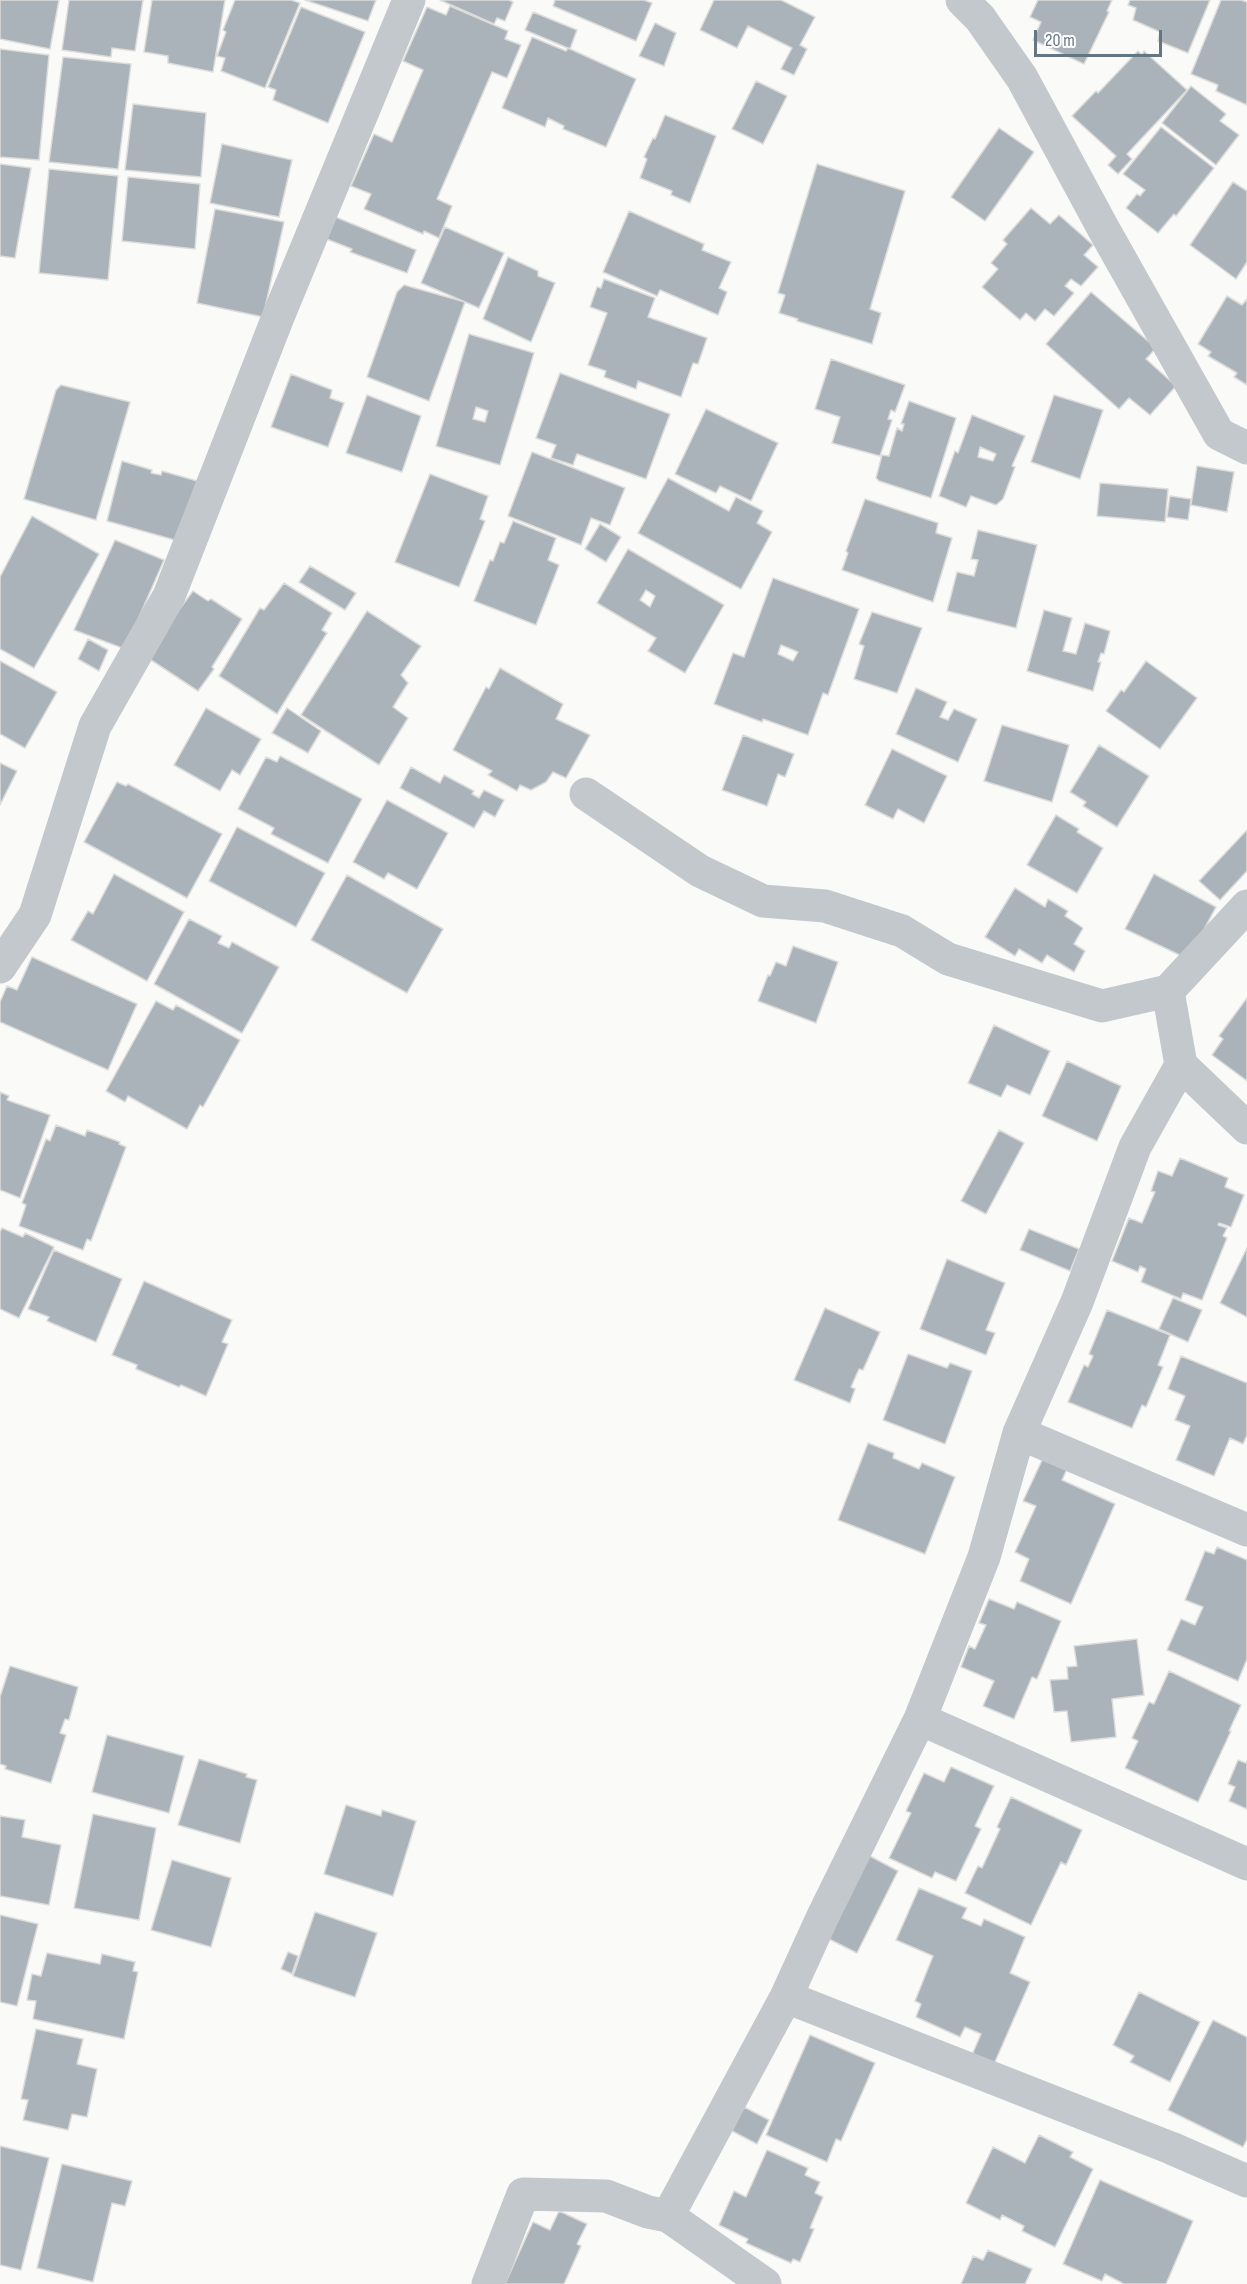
<!DOCTYPE html>
<html>
<head>
<meta charset="utf-8">
<style>
  body { margin:0 }
  #map { position:relative; width:1247px; height:2284px; overflow:hidden; background:#fafaf8; font-family:"Sofia Sans Condensed",sans-serif }
  canvas { display:block }
  .scale { position:absolute; left:1034px; top:30px; width:128px; height:27px; box-sizing:border-box; border:3px solid #657683; border-top:0; padding-left:8px; font-size:18px; line-height:21px; white-space:nowrap; color:#657683; -webkit-text-stroke:4px #fff; paint-order:stroke }
</style>
</head>
<body>
<div id="map">
<canvas width="1247" height="2284"></canvas>
<div class="scale">20 m</div>
</div>
<script>
const ctx = document.querySelector('canvas').getContext('2d');
ctx.lineJoin = 'round';
function fillPath(path, color) { ctx.fillStyle = color; ctx.fill(path, 'evenodd'); }
const shape = rows => new Path2D(rows.map(r => 'M' + r).join(''));
function trace(path, color, width, dash) { ctx.strokeStyle = color; ctx.lineWidth = width; ctx.lineCap = dash ? 'butt' : 'round'; ctx.setLineDash(dash || []); ctx.stroke(path); }
const building = shape([
  [0,0,59,0,50,49,0,39,0,0],
  [69,0,143,0,135,51,112,48,111,57,62,50,69,0],
  [152,0,225,0,213,72,168,63,168,56,144,52,152,0],
  [235,0,291,0,300,3,265,88,221,71,225,58,217,56,226,32,223,30,235,0],
  [305,0,376,0,368,21,305,0],
  [440,0,509,0,513,2,505,21,497,18,494,24,440,0],
  [555,0,644,0,652,3,636,41,553,6,555,0],
  [714,0,781,0,815,17,800,45,807,49,794,75,781,69,792,48,748,26,737,48,700,30,714,0],
  [1038,0,1112,0,1107,11,1109,12,1084,64,1033,40,1041,22,1030,17,1038,0],
  [1130,0,1210,0,1188,53,1158,41,1160,32,1133,20,1136,8,1128,5,1130,0],
  [1221,0,1241,0,1247,2,1247,105,1216,91,1218,85,1191,74,1221,0],
  [450,6,508,31,505,39,521,45,507,78,492,72,437,199,452,206,439,238,424,231,423,234,364,209,371,194,351,186,374,134,392,142,423,70,403,61,427,7,446,15,450,6],
  [301,7,365,32,328,123,273,100,276,90,268,87,301,7],
  [533,12,577,30,570,49,525,30,533,12],
  [655,23,676,33,664,66,639,56,655,23],
  [532,37,566,51,568,48,636,79,606,147,563,129,564,126,548,118,545,127,502,108,532,37],
  [0,49,49,55,39,160,0,157,0,49],
  [1138,51,1142,55,1144,51,1187,90,1127,154,1132,159,1118,174,1108,165,1116,156,1072,116,1096,91,1098,93,1138,51],
  [63,57,131,64,118,169,49,162,63,57],
  [756,81,787,96,763,144,732,129,756,81],
  [1191,86,1226,114,1220,121,1239,135,1216,165,1162,123,1191,86],
  [133,104,206,113,201,177,125,170,133,104],
  [665,115,716,136,690,203,671,195,672,191,640,178,647,159,644,157,653,138,655,139,665,115],
  [1161,127,1214,168,1176,216,1174,214,1158,233,1126,208,1137,194,1140,196,1145,190,1123,174,1161,127],
  [999,128,1034,152,985,221,951,197,999,128],
  [222,144,292,160,279,217,210,203,222,144],
  [0,164,31,168,15,258,0,256,0,164],
  [817,164,905,191,870,309,881,313,872,344,797,321,798,319,779,313,785,295,778,293,817,164],
  [49,169,118,176,108,280,39,273,49,169],
  [128,177,200,184,195,249,122,241,128,177],
  [1233,182,1247,191,1247,262,1236,279,1190,245,1233,182],
  [1031,208,1050,224,1059,215,1093,245,1084,255,1098,267,1081,286,1071,279,1065,286,1074,293,1054,316,1045,309,1035,321,1026,313,1020,320,982,287,998,269,991,263,1007,244,1003,240,1031,208],
  [215,209,284,222,263,317,197,303,215,209],
  [629,211,704,244,702,250,731,262,719,288,727,292,718,315,660,290,657,296,603,272,629,211],
  [333,216,416,250,407,273,350,252,352,249,324,238,333,216],
  [445,227,504,253,479,308,421,283,445,227],
  [508,257,538,271,538,276,555,283,531,342,483,319,508,257],
  [604,279,655,298,648,317,707,338,698,364,693,363,681,397,638,381,636,389,604,377,606,371,588,365,607,313,590,307,597,287,601,288,604,279],
  [404,285,465,302,429,401,367,377,397,292,404,285],
  [1091,292,1156,348,1146,359,1176,386,1150,415,1129,398,1119,409,1046,344,1091,292],
  [1227,296,1242,305,1247,299,1247,385,1234,377,1237,373,1208,356,1211,352,1198,344,1227,296],
  [469,334,534,353,500,465,436,446,469,334],
  [476,407,488,411,485,422,473,419,476,407],
  [831,359,905,385,895,412,891,410,888,419,892,420,880,456,832,443,840,417,815,409,831,359],
  [560,373,670,414,646,479,577,454,573,465,551,458,556,445,536,438,560,373],
  [291,374,332,390,330,398,344,403,328,447,271,427,291,374],
  [61,385,130,402,96,520,24,499,56,390,61,385],
  [367,395,421,416,402,472,346,453,367,395],
  [1054,395,1103,410,1080,479,1031,462,1054,395],
  [909,401,956,418,931,498,879,481,876,478,882,455,889,456,897,428,902,431,904,424,901,424,909,401],
  [706,409,778,443,751,501,720,486,716,493,675,474,706,409],
  [972,415,1025,436,1012,466,1015,467,1003,499,996,505,971,496,966,507,939,496,955,451,958,453,972,415],
  [980,447,996,454,993,461,978,457,980,447],
  [532,452,625,488,610,525,591,518,581,545,508,516,532,452],
  [122,461,152,470,151,473,161,475,162,471,197,481,182,542,107,521,122,461],
  [1197,466,1234,472,1227,512,1191,505,1197,466],
  [430,474,488,496,480,519,485,521,459,587,395,562,430,474],
  [668,478,729,511,736,497,763,511,757,523,772,532,741,589,638,533,668,478],
  [1100,483,1168,489,1165,522,1097,516,1100,483],
  [1170,496,1191,499,1188,520,1167,517,1170,496],
  [865,499,938,523,936,533,952,538,933,602,842,570,848,553,846,551,865,499],
  [32,516,99,554,34,668,0,649,0,577,32,516],
  [513,521,556,538,548,560,559,565,536,625,474,601,490,560,493,561,500,542,504,543,513,521],
  [600,524,621,537,606,562,585,549,600,524],
  [978,530,1037,545,1016,628,947,611,957,572,974,576,978,560,971,559,978,530],
  [115,540,164,560,125,649,74,630,115,540],
  [628,549,724,605,685,673,648,651,656,638,597,603,628,549],
  [646,590,655,596,650,607,640,600,646,590],
  [310,566,356,593,345,610,299,582,310,566],
  [773,578,859,609,828,695,823,693,808,735,763,719,762,722,714,704,733,653,744,657,773,578],
  [781,645,798,652,793,661,778,654,781,645],
  [284,583,332,613,322,630,327,633,277,714,219,676,260,608,264,610,284,583],
  [193,591,208,601,211,599,242,619,212,667,214,669,198,691,145,656,193,591],
  [1044,610,1072,618,1063,651,1076,654,1085,623,1110,631,1104,654,1101,653,1098,662,1101,662,1093,691,1027,671,1044,610],
  [367,611,421,646,401,675,408,683,393,707,408,718,379,765,301,715,367,611],
  [872,612,922,628,897,693,854,679,864,646,859,644,872,612],
  [88,639,108,650,99,671,78,659,88,639],
  [0,661,57,692,25,748,0,734,0,661],
  [1146,661,1197,698,1160,749,1106,711,1121,690,1124,692,1146,661],
  [500,668,563,704,556,719,590,735,566,778,553,772,546,782,531,790,520,785,517,791,488,775,492,771,453,750,486,687,489,689,500,668],
  [916,688,947,702,940,717,948,720,954,709,977,719,958,762,896,734,916,688],
  [206,708,261,739,240,775,232,770,220,791,174,765,206,708],
  [287,708,321,731,308,753,272,733,287,708],
  [1002,725,1069,745,1052,802,984,781,1002,725],
  [743,735,794,754,785,777,778,774,767,806,722,790,743,735],
  [1099,745,1149,776,1117,827,1083,806,1086,802,1070,792,1099,745],
  [892,749,947,776,924,823,898,809,893,819,865,805,892,749],
  [280,756,362,799,328,863,271,834,274,828,238,809,266,757,277,762,280,756],
  [0,763,17,771,0,805,0,763],
  [411,767,440,783,444,775,474,791,472,794,479,798,484,790,504,800,495,817,484,811,474,828,400,788,411,767],
  [117,782,126,786,128,784,222,834,187,898,84,842,117,782],
  [387,800,448,833,417,889,388,873,384,879,353,862,387,800],
  [1056,815,1079,829,1077,832,1103,848,1077,893,1027,865,1056,815],
  [237,827,325,873,296,927,209,881,237,827],
  [1247,830,1247,871,1220,900,1199,881,1247,830],
  [114,874,184,912,147,981,71,940,88,911,93,914,114,874],
  [1154,874,1216,907,1188,959,1125,929,1154,874],
  [347,875,443,929,407,993,311,940,347,875],
  [1015,888,1045,907,1048,899,1068,911,1065,916,1083,928,1074,944,1085,951,1074,972,1047,955,1042,963,1019,949,1015,956,985,937,1015,888],
  [189,919,222,936,218,943,229,948,232,942,279,967,242,1033,154,984,189,919],
  [793,946,838,962,816,1023,758,1001,768,975,770,976,776,962,786,966,793,946],
  [32,957,137,1004,108,1070,0,1022,0,1002,7,986,17,990,32,957],
  [1247,998,1247,1081,1212,1055,1223,1039,1219,1036,1247,998],
  [156,1001,173,1010,176,1005,240,1040,203,1107,200,1105,187,1129,128,1096,125,1102,106,1091,156,1001],
  [994,1025,1050,1051,1030,1095,1007,1085,1001,1097,968,1083,994,1025],
  [1067,1061,1121,1086,1097,1141,1042,1116,1067,1061],
  [0,1092,9,1096,7,1100,50,1115,20,1198,0,1190,0,1092],
  [56,1125,85,1136,87,1130,120,1142,119,1144,126,1147,91,1241,87,1239,83,1250,19,1226,26,1205,22,1203,46,1139,50,1141,56,1125],
  [999,1130,1024,1143,986,1214,961,1201,999,1130],
  [1180,1158,1228,1178,1225,1187,1244,1195,1231,1227,1219,1223,1218,1225,1227,1228,1223,1236,1227,1238,1202,1300,1183,1293,1181,1299,1141,1282,1146,1269,1140,1266,1138,1272,1112,1261,1129,1218,1142,1223,1155,1192,1151,1191,1158,1171,1172,1176,1180,1158],
  [2,1228,23,1237,25,1233,54,1247,19,1318,0,1309,0,1232,2,1228],
  [1029,1229,1079,1249,1070,1271,1020,1250,1029,1229],
  [1247,1248,1247,1317,1220,1303,1247,1248],
  [54,1250,122,1279,96,1342,47,1321,49,1317,28,1309,54,1250],
  [947,1259,1005,1283,986,1330,995,1333,986,1355,920,1329,947,1259],
  [144,1281,232,1320,222,1342,228,1344,206,1396,181,1385,179,1387,136,1369,137,1365,112,1355,144,1281],
  [1173,1298,1202,1310,1188,1342,1159,1329,1173,1298],
  [825,1308,880,1332,863,1370,859,1369,851,1387,855,1389,850,1403,794,1380,825,1308],
  [1107,1310,1170,1335,1158,1365,1163,1367,1146,1407,1142,1405,1132,1428,1068,1402,1084,1365,1088,1367,1093,1356,1089,1354,1107,1310],
  [908,1354,947,1368,950,1363,972,1371,945,1444,883,1420,908,1354],
  [1181,1356,1247,1383,1247,1435,1243,1444,1230,1438,1214,1476,1176,1460,1190,1426,1175,1420,1185,1396,1168,1389,1181,1356],
  [868,1443,894,1453,893,1458,919,1469,922,1463,955,1477,925,1554,838,1520,868,1443],
  [1044,1456,1068,1467,1062,1480,1115,1504,1071,1604,1020,1581,1029,1559,1015,1552,1036,1506,1023,1501,1044,1456],
  [1217,1547,1247,1560,1247,1659,1238,1681,1167,1650,1181,1619,1195,1625,1203,1607,1185,1600,1205,1551,1214,1554,1217,1547],
  [989,1599,1014,1609,1017,1602,1061,1621,1037,1679,1032,1677,1014,1719,983,1706,994,1681,961,1667,969,1646,975,1649,986,1625,979,1623,989,1599],
  [1137,1639,1144,1695,1112,1699,1116,1737,1071,1742,1067,1711,1054,1712,1050,1680,1068,1679,1067,1667,1077,1666,1074,1646,1137,1639],
  [10,1666,78,1687,69,1720,65,1719,60,1733,66,1735,51,1783,5,1769,6,1766,0,1764,0,1697,10,1666],
  [1169,1671,1241,1705,1229,1731,1231,1731,1198,1802,1125,1768,1138,1741,1132,1738,1149,1702,1154,1704,1169,1671],
  [107,1735,184,1756,169,1813,92,1792,107,1735],
  [199,1759,247,1774,246,1777,257,1780,240,1843,178,1825,199,1759],
  [1238,1760,1246,1763,1247,1761,1247,1809,1229,1801,1235,1787,1228,1784,1238,1760],
  [951,1767,994,1786,975,1826,981,1829,956,1881,935,1872,932,1878,889,1858,911,1813,906,1811,924,1773,944,1782,951,1767],
  [1011,1797,1082,1830,1066,1865,1061,1862,1031,1925,965,1893,978,1866,982,1868,1000,1829,997,1827,1011,1797],
  [346,1805,381,1816,382,1810,416,1821,393,1896,324,1874,346,1805],
  [93,1814,156,1828,139,1920,74,1908,93,1814],
  [0,1816,25,1820,22,1837,61,1845,49,1905,0,1896,0,1816],
  [868,1855,898,1871,857,1953,827,1938,868,1855],
  [172,1860,231,1878,211,1947,151,1930,172,1860],
  [919,1888,967,1908,962,1918,981,1926,984,1919,1025,1937,1010,1973,1030,1982,994,2064,972,2055,981,2034,965,2027,960,2037,916,2017,921,2004,915,2001,933,1956,896,1940,919,1888],
  [315,1912,377,1933,355,1997,293,1976,315,1912],
  [0,1915,38,1924,17,2006,0,2002,0,1915],
  [288,1952,298,1956,292,1974,281,1969,288,1952],
  [47,1953,100,1964,102,1954,135,1962,133,1971,138,1972,124,2039,33,2019,36,2001,27,2000,32,1974,41,1976,47,1953],
  [1139,1992,1200,2022,1170,2082,1130,2062,1134,2056,1113,2045,1139,1992],
  [1213,2020,1247,2037,1247,2139,1243,2147,1168,2110,1213,2020],
  [36,2029,83,2039,77,2064,97,2069,87,2117,72,2114,68,2130,23,2120,28,2100,21,2099,36,2029],
  [810,2035,875,2063,841,2141,836,2139,827,2162,766,2135,810,2035],
  [744,2107,769,2120,757,2144,732,2131,744,2107],
  [1039,2135,1073,2152,1070,2157,1093,2169,1055,2247,1022,2231,1024,2226,1002,2215,1000,2220,966,2203,993,2147,1025,2163,1039,2135],
  [0,2146,49,2158,21,2270,0,2265,0,2146],
  [767,2150,808,2168,805,2175,820,2182,815,2193,823,2197,810,2228,814,2229,800,2262,793,2259,791,2263,746,2243,748,2239,719,2225,734,2191,746,2197,767,2150],
  [62,2164,132,2181,125,2206,112,2203,93,2282,37,2268,62,2164],
  [1100,2180,1193,2221,1166,2284,1124,2284,1105,2274,1102,2281,1063,2264,1100,2180],
  [559,2211,587,2224,577,2244,581,2246,564,2284,505,2284,533,2222,550,2230,559,2211],
  [988,2250,1032,2269,1025,2284,961,2284,973,2256,983,2260,988,2250]
]);
const minor = shape([
  [962,0,980,18,1022,78,1103,228,1219,434,1247,448],
  [586,794,700,871,763,901,825,906,902,931,948,959,1102,1006,1168,991,1247,906],
  [0,967,35,915,95,726,169,596,278,317,409,0],
  [1168,991,1181,1065,1247,1128],
  [1019,1433,1247,1530],
  [920,1719,1247,1864],
  [786,1997,1171,2148,1247,2181],
  [668,2216,786,1997,823,1916,920,1719,984,1557,1019,1433,1077,1302,1135,1147,1181,1065],
  [488,2284,523,2194,606,2196,648,2212,668,2216,765,2284]
]);
fillPath(building, '#aab3b9');
trace(building, '#dcdcda', 1.5);
trace(minor, '#c3c8cc', 33);
</script>
</body>
</html>
